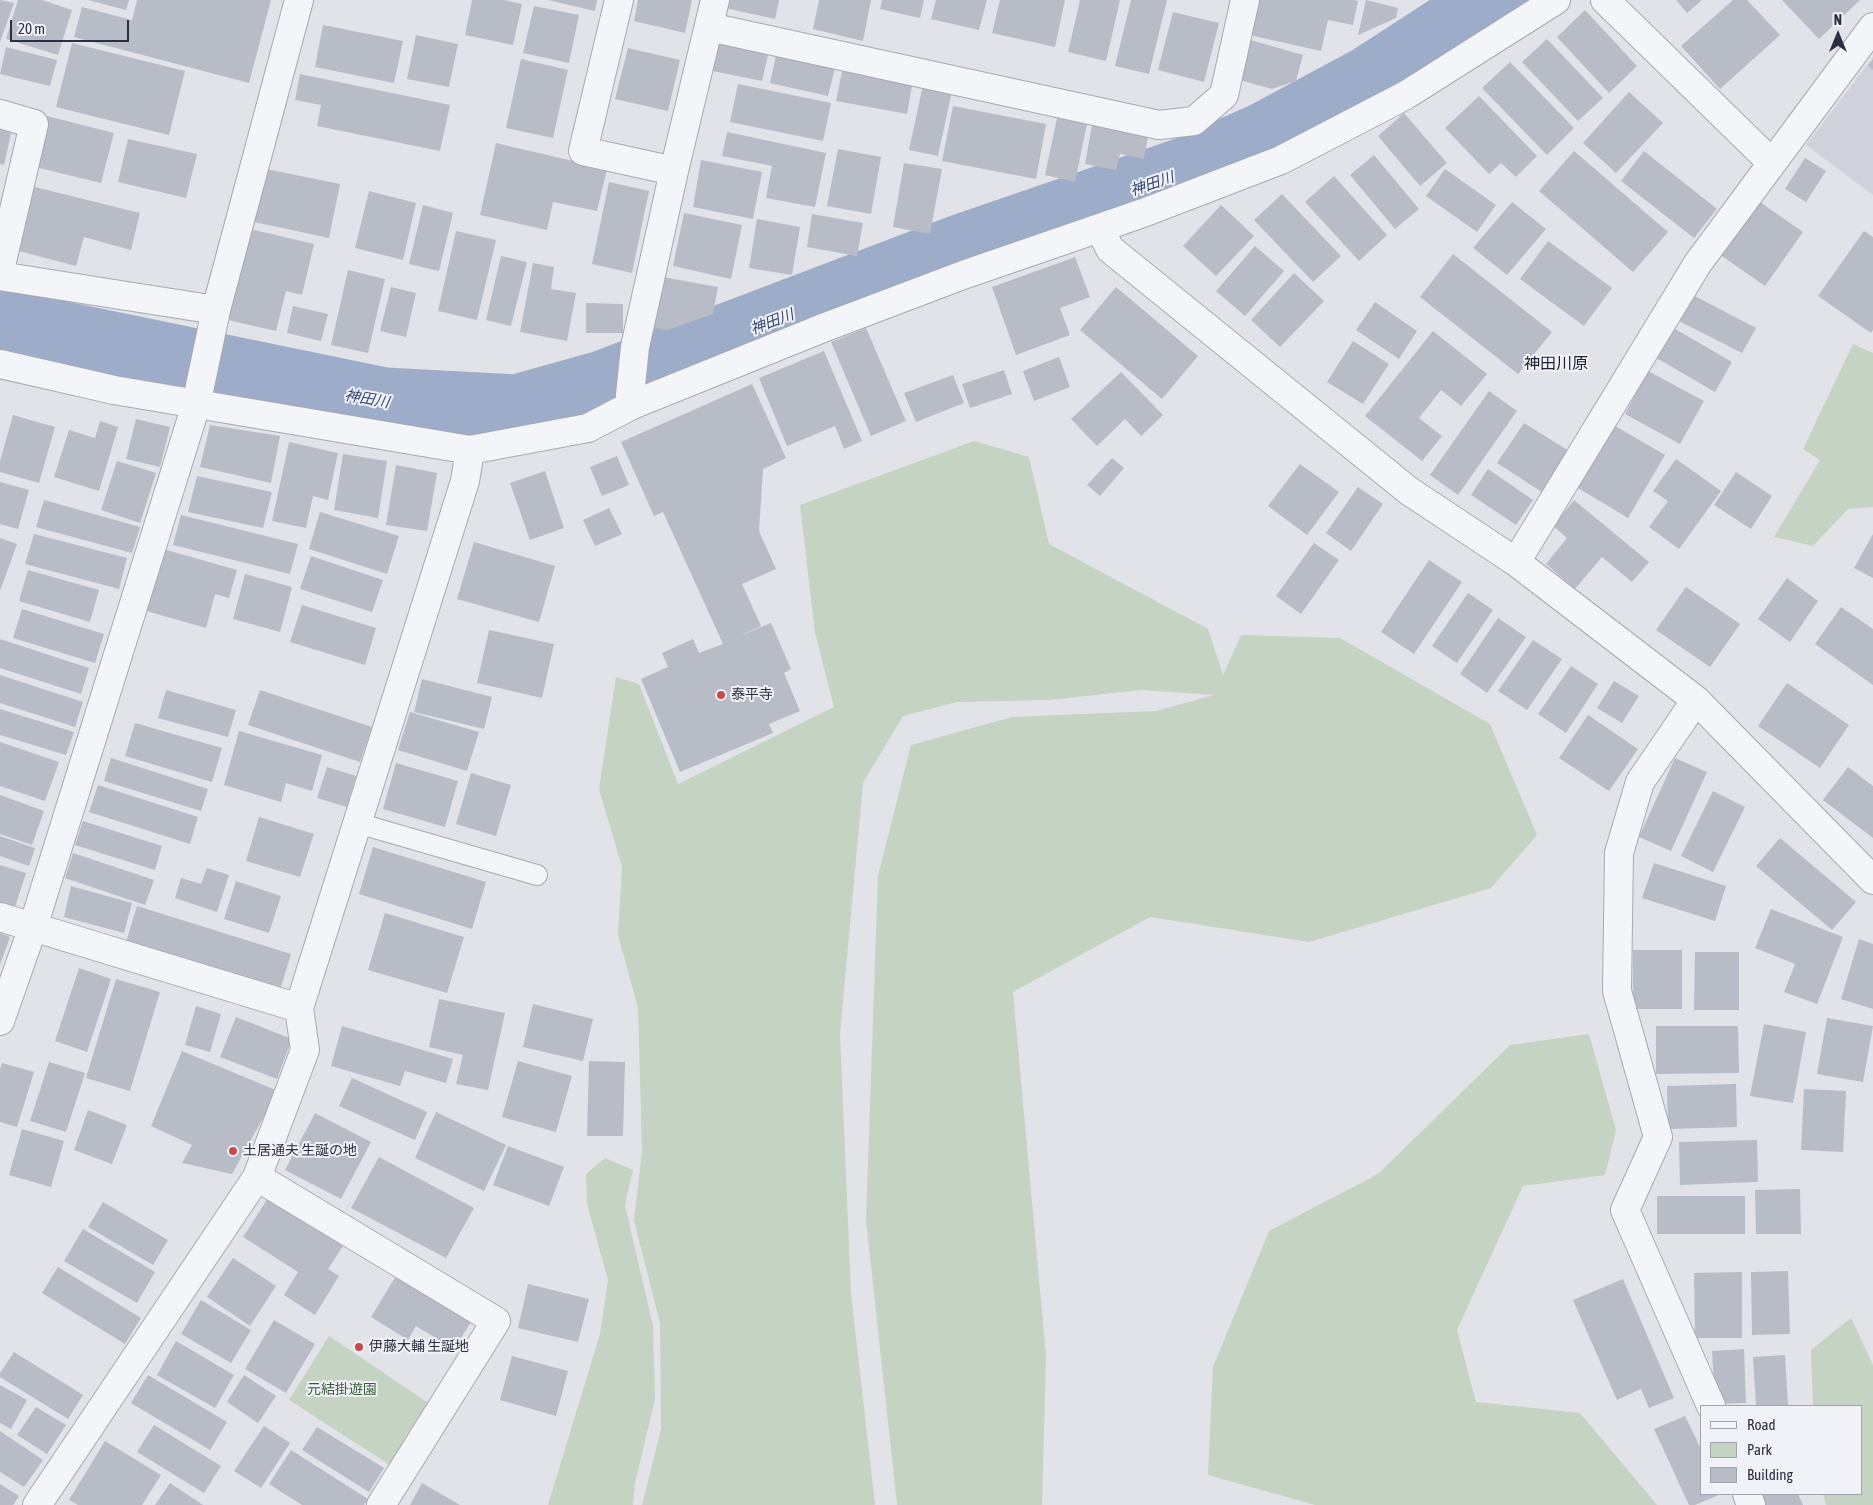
<!DOCTYPE html>
<html>
<head>
<meta charset="utf-8">
<style>
  body { margin:0 }
  #map { position:relative; width:1873px; height:1505px; overflow:hidden; background:#e1e3e9; font-family:"Asap Condensed",sans-serif }
  canvas { display:block }
  .legend { position:absolute; left:1700px; top:1405px; width:162px; height:90px; box-sizing:border-box; background:#f1f2f7; border:1px solid #a1a4ae; margin:0; padding:6px 9px; list-style:none; font-size:15px; color:#2a2f41 }
  .legend li { display:flex; align-items:center; gap:10px; height:25px }
  .legend b { width:25px; border:1px solid #a1a4ae }
  .north { position:absolute; left:1813px; top:10px; width:50px; height:50px; -webkit-text-stroke:4px #f1f2f7; paint-order:stroke; rotate:0deg; font-size:14px; font-weight:700; line-height:20px; text-align:center; color:#2a2f41 }
  .north::after { content:''; display:block; margin:auto; width:18px; height:22px; background:#2a2f41; clip-path:polygon(50% 0,100% 100%,50% 72%,0 100%) }
  .scale { position:absolute; left:10px; top:20px; width:119px; height:22px; box-sizing:border-box; border:2px solid #2a2f41; border-top:0; padding-left:6px; font-size:15px; line-height:18px; white-space:nowrap; color:#2a2f41; -webkit-text-stroke:4px #f1f2f7; paint-order:stroke }
</style>
</head>
<body>
<div id="map">
<canvas width="1873" height="1505"></canvas>
<ul class="legend">
<li><b style="height:6px;background:#f4f5f8"></b>Road</li>
<li><b style="height:14px;background:#c4d3c2"></b>Park</li>
<li><b style="height:14px;background:#b8bcc6"></b>Building</li>
</ul>
<div class="north">N</div>
<div class="scale">20 m</div>
</div>
<script>
const ctx = document.querySelector('canvas').getContext('2d');
ctx.lineJoin = 'round';
function fillPath(path, color) { ctx.fillStyle = color; ctx.fill(path, 'evenodd'); }
const shape = rows => new Path2D(rows.map(r => 'M' + r).join(''));
function trace(path, color, width, dash) { ctx.strokeStyle = color; ctx.lineWidth = width; ctx.lineCap = dash ? 'butt' : 'round'; ctx.setLineDash(dash || []); ctx.stroke(path); }
function label(font, color, halo, rows, align = 'center') {
  ctx.font = font + ' "Asap Condensed","Noto Sans JP",sans-serif'; ctx.lineWidth = 4; ctx.setLineDash([]); ctx.textBaseline = 'middle'; ctx.strokeStyle = halo; ctx.fillStyle = color; for (const [text, x, y, turn = 0] of rows) {
    ctx.save(); ctx.translate(x, y); ctx.rotate((+turn || 0) * Math.PI / 180); ctx.textAlign = isNaN(turn) ? turn : align; if (halo) ctx.strokeText(text, 0, 0); ctx.fillText(text, 0, 0); ctx.restore();
  }
}
const built = shape([
  [1873,57,1873,195,1806,145]
]);
const green = shape([
  [1853,344,1873,353,1873,507,1848,509,1813,546,1774,537,1820,460,1803,449],
  [974,441,1029,457,1049,544,1208,629,1223,675,1241,635,1340,638,1490,724,1537,835,1491,888,1309,942,1150,917,1013,992,1046,1356,1042,1505,897,1505,866,1220,878,876,911,745,1012,717,1156,711,1214,695,1141,690,1049,700,957,702,903,716,863,783,840,1034,851,1293,875,1505,642,1505,661,1429,660,1323,634,1221,642,1150,638,1008,618,935,622,867,599,789,616,677,639,684,678,784,834,707,815,633,800,505],
  [1589,1034,1616,1130,1605,1175,1523,1186,1457,1330,1476,1402,1580,1413,1657,1505,1315,1505,1208,1475,1213,1367,1269,1231,1378,1174,1510,1045],
  [605,1158,633,1170,625,1205,653,1326,655,1399,635,1483,633,1505,548,1505,600,1334,608,1280,587,1204,586,1174],
  [1851,1318,1873,1365,1873,1505,1826,1505,1823,1494,1862,1494,1862,1406,1813,1406,1811,1350],
  [329,1336,430,1404,390,1465,289,1400]
]);
const river = shape([
  [0,322,44,333,384,403,517,410,603,386,966,248,1190,171,1264,138,1370,81,1495,0]
]);
const building = shape([
  [0,0,14,3,0,42],
  [18,0,42,0,72,10,58,55,6,39],
  [88,0,129,0,126,10],
  [137,0,271,0,249,83,74,37,82,7,132,20],
  [472,0,504,0,522,4,513,45,465,35],
  [548,0,597,0,595,11],
  [638,0,692,0,685,33,634,21],
  [727,0,779,0,775,19,725,8],
  [819,0,871,0,863,41,813,29],
  [882,0,924,0,920,18,880,9],
  [936,0,987,0,979,30,931,19],
  [1000,0,1065,0,1055,47,992,33],
  [1080,0,1120,0,1106,61,1068,52],
  [1131,0,1167,0,1149,74,1115,66],
  [1257,0,1354,0,1358,1,1353,25,1328,20,1321,51,1249,35],
  [1366,0,1398,8,1396,18,1358,35],
  [1676,0,1702,0,1687,13],
  [1733,0,1747,0,1780,35,1720,89,1681,46],
  [1782,0,1860,0,1819,39],
  [534,6,579,15,569,63,523,53],
  [1585,10,1637,66,1609,93,1557,37],
  [1173,12,1219,23,1204,82,1158,70],
  [323,25,403,41,394,83,315,67],
  [416,35,458,44,449,87,407,79],
  [1247,39,1303,55,1296,81,1272,89,1236,79],
  [1547,39,1603,98,1578,121,1522,62],
  [714,40,769,51,762,81,708,70],
  [72,43,185,71,169,135,56,107],
  [6,47,57,60,50,86,0,74],
  [628,48,680,60,668,111,615,99],
  [777,51,836,64,828,96,770,83],
  [521,59,568,70,553,138,506,128],
  [1873,59,1873,70,1868,66],
  [1510,62,1574,128,1547,155,1482,88],
  [843,67,913,80,907,114,836,101],
  [300,74,450,105,440,151,317,126,321,105,295,100],
  [738,84,831,103,823,141,730,122],
  [923,85,952,91,938,156,909,150],
  [1629,92,1663,123,1616,173,1583,143],
  [1479,96,1537,156,1516,177,1501,163,1489,174,1445,128],
  [953,106,1046,124,1036,179,942,161],
  [1404,113,1447,163,1420,186,1378,136],
  [47,116,114,133,101,183,35,167],
  [1057,118,1087,124,1075,182,1045,175],
  [1092,125,1148,136,1144,159,1120,154,1116,170,1085,164],
  [0,130,11,133,4,165,0,164],
  [727,132,826,153,815,207,766,198,772,166,722,156],
  [128,139,197,154,186,198,118,182],
  [496,143,607,169,597,211,553,202,547,230,480,215],
  [838,149,881,157,871,214,827,206],
  [1574,151,1668,232,1633,272,1539,191],
  [1644,151,1717,209,1694,238,1621,181],
  [1374,155,1419,209,1395,229,1350,175],
  [1805,158,1826,171,1806,202,1785,189],
  [701,160,762,172,753,219,693,207],
  [904,163,942,169,930,234,893,227],
  [266,169,340,184,329,238,254,222],
  [1445,169,1496,205,1477,232,1426,196],
  [1334,176,1387,235,1359,261,1305,202],
  [609,182,649,191,632,273,592,264],
  [31,186,140,213,131,250,84,237,76,266,15,250],
  [369,191,416,203,403,260,355,248],
  [1282,194,1341,256,1313,282,1254,220],
  [1757,200,1803,232,1765,286,1719,254],
  [1512,202,1546,229,1507,275,1473,248],
  [423,205,453,213,439,271,409,264],
  [1221,205,1254,236,1216,276,1183,246],
  [684,213,742,225,731,279,673,266],
  [812,214,863,223,857,256,807,247],
  [757,219,800,227,792,275,749,268],
  [250,229,314,244,302,295,286,291,276,331,228,320],
  [456,231,496,240,477,320,438,311],
  [1864,231,1873,237,1873,330,1871,333,1818,296],
  [1548,241,1612,288,1584,326,1520,279],
  [1255,246,1284,271,1245,316,1216,291],
  [1453,254,1552,332,1518,374,1420,297],
  [501,256,527,262,511,326,486,320],
  [1075,257,1090,297,1060,308,1070,335,1016,355,992,287],
  [533,263,554,267,551,289,576,293,567,341,520,332],
  [348,270,385,279,368,353,331,345],
  [1294,273,1324,301,1280,347,1251,320],
  [663,277,718,287,713,314,667,330,654,328],
  [391,287,416,293,406,337,380,331],
  [1116,287,1198,356,1162,399,1080,330],
  [1689,293,1756,328,1742,353,1675,319],
  [1375,302,1417,331,1399,359,1356,330],
  [586,303,623,304,623,333,586,333],
  [293,306,328,314,321,341,287,333],
  [1670,326,1732,362,1715,392,1653,356],
  [866,328,906,421,871,436,831,342],
  [1433,331,1487,374,1461,406,1441,390,1419,418,1442,436,1422,461,1365,416],
  [1353,341,1389,364,1363,404,1327,382],
  [824,351,862,441,844,449,835,426,787,446,759,378],
  [1059,357,1070,387,1034,401,1023,371],
  [1004,370,1012,394,970,408,962,384],
  [1648,371,1704,401,1680,444,1625,414],
  [1121,372,1163,415,1141,436,1125,419,1097,446,1071,419],
  [953,375,964,403,916,422,904,393],
  [752,384,786,458,763,469,759,531,776,569,742,584,761,626,737,637,771,623,791,669,784,673,800,711,769,724,773,733,680,772,641,679,668,667,662,653,693,639,699,653,723,644,663,512,654,516,621,442],
  [1489,391,1517,411,1458,495,1430,475],
  [13,415,55,427,39,483,0,472,0,461],
  [136,419,170,427,160,467,126,459],
  [100,421,118,427,99,491,54,477,69,430,95,438],
  [1524,423,1569,451,1542,492,1497,463],
  [210,425,280,436,271,483,200,467],
  [1615,426,1665,455,1628,518,1578,488],
  [289,442,338,453,328,500,313,496,306,528,272,521],
  [343,454,387,461,378,518,334,510],
  [617,456,629,485,602,496,590,467],
  [1112,458,1124,468,1100,496,1087,485],
  [1676,459,1721,491,1679,549,1649,527,1668,501,1653,491],
  [117,461,156,473,140,523,101,510],
  [1300,464,1339,492,1307,535,1268,506],
  [396,465,437,473,427,531,386,525],
  [1488,469,1533,500,1516,525,1471,495],
  [545,471,564,528,530,540,510,483],
  [1736,472,1772,496,1751,529,1714,505],
  [197,476,272,492,263,528,188,512],
  [0,482,29,490,18,529,0,524],
  [1358,487,1383,504,1351,551,1326,533],
  [44,500,140,527,132,553,36,527],
  [1574,500,1649,562,1632,582,1602,557,1575,589,1546,564,1567,538,1553,526],
  [609,508,622,534,595,546,583,520],
  [320,512,399,536,387,574,309,549],
  [181,515,298,544,290,574,173,545],
  [34,534,127,558,119,589,25,564],
  [1873,534,1873,578,1854,568],
  [0,538,17,544,0,591],
  [474,542,555,566,539,622,457,599],
  [1314,543,1339,560,1301,614,1276,596],
  [163,549,237,570,229,598,215,594,206,628,146,611],
  [311,556,383,580,372,612,300,589],
  [1429,560,1462,582,1414,654,1381,632],
  [28,570,99,590,90,622,19,601],
  [245,574,292,587,280,632,233,619],
  [1787,578,1818,601,1790,642,1758,619],
  [1686,587,1740,624,1710,667,1656,630],
  [1468,593,1493,610,1457,663,1432,646],
  [302,605,376,628,365,665,290,642],
  [1841,607,1873,629,1873,685,1815,644],
  [22,609,104,634,95,663,13,638],
  [1498,618,1526,637,1487,693,1460,674],
  [489,630,554,644,542,698,477,683],
  [0,639,89,668,81,694,0,668],
  [1533,640,1562,659,1527,710,1498,691],
  [1571,666,1598,684,1566,733,1538,714],
  [0,675,83,702,75,727,0,703],
  [422,679,492,697,484,729,414,712],
  [1614,681,1639,696,1622,723,1597,708],
  [1787,683,1849,725,1820,768,1758,726],
  [166,690,236,710,228,737,158,718],
  [260,690,372,727,360,762,248,725],
  [0,709,74,732,66,755,0,735],
  [410,712,479,732,467,771,398,750],
  [1588,715,1638,749,1609,791,1559,758],
  [135,723,222,748,212,782,125,756],
  [239,731,322,755,312,791,286,783,281,802,224,785],
  [0,742,59,762,45,801,0,786],
  [111,758,208,789,201,811,104,781],
  [1675,758,1707,772,1671,851,1639,837],
  [396,763,458,781,445,827,383,809],
  [327,767,356,776,347,807,317,798],
  [1848,767,1873,786,1873,838,1823,800],
  [471,773,511,785,496,836,456,824],
  [98,785,198,817,190,844,89,812],
  [1713,791,1745,807,1713,872,1681,856],
  [0,795,44,811,32,845,0,834],
  [259,817,314,834,300,877,246,861],
  [83,821,162,846,155,870,75,845],
  [0,836,35,848,29,866,0,856],
  [1780,838,1856,902,1832,930,1756,866],
  [373,847,486,882,472,929,359,894],
  [73,853,154,880,145,905,65,878],
  [1654,863,1726,886,1715,921,1642,898],
  [0,865,26,873,15,907,0,902],
  [207,868,229,875,217,912,175,898,181,878,201,884],
  [236,881,281,896,269,933,224,919],
  [71,886,132,903,124,933,64,917],
  [137,906,291,954,280,990,126,942],
  [1771,909,1843,937,1817,1004,1784,992,1795,964,1755,948],
  [385,913,464,937,447,993,368,970],
  [0,933,10,937,0,965],
  [1859,939,1873,944,1873,1009,1841,999],
  [1633,950,1682,950,1682,1009,1633,1009],
  [1695,952,1739,952,1739,1010,1694,1010],
  [79,968,111,979,87,1052,55,1041],
  [116,979,160,992,130,1091,86,1078],
  [439,999,505,1013,488,1090,456,1084,463,1055,429,1047],
  [533,1004,593,1019,583,1061,523,1047],
  [196,1006,221,1014,210,1052,185,1045],
  [236,1017,292,1039,277,1079,220,1057],
  [1827,1018,1873,1026,1863,1082,1817,1074],
  [1764,1024,1806,1032,1793,1103,1750,1096],
  [342,1026,453,1059,446,1083,405,1071,400,1086,331,1066],
  [1656,1026,1738,1026,1739,1073,1656,1074],
  [182,1051,278,1091,232,1174,182,1163,192,1145,151,1126],
  [518,1061,572,1076,556,1132,502,1117],
  [589,1061,625,1062,623,1136,587,1136],
  [49,1062,85,1073,66,1132,30,1121],
  [2,1063,34,1072,17,1127,0,1122,0,1069],
  [352,1078,427,1112,415,1140,339,1106],
  [1736,1084,1737,1127,1668,1129,1667,1086],
  [1804,1089,1846,1091,1843,1152,1801,1150],
  [88,1110,127,1125,112,1164,74,1150],
  [436,1112,506,1145,484,1191,415,1158],
  [315,1113,371,1142,341,1199,285,1170],
  [22,1129,64,1141,51,1187,9,1175],
  [1757,1140,1758,1182,1680,1185,1679,1142],
  [508,1146,564,1167,549,1206,493,1185],
  [379,1157,474,1208,446,1258,351,1208],
  [1800,1189,1801,1234,1756,1234,1755,1190],
  [1657,1196,1745,1196,1745,1234,1657,1234],
  [268,1198,343,1246,328,1269,339,1276,315,1315,284,1295,298,1272,243,1237],
  [103,1202,168,1240,153,1265,88,1227],
  [83,1229,155,1272,137,1303,64,1261],
  [233,1258,276,1286,250,1326,207,1297],
  [58,1267,141,1318,125,1344,42,1293],
  [1788,1271,1790,1334,1752,1335,1751,1272],
  [1742,1272,1742,1338,1695,1338,1694,1273],
  [396,1276,471,1322,454,1349,416,1326,408,1340,371,1317],
  [1623,1279,1674,1398,1649,1408,1641,1389,1617,1400,1573,1300],
  [528,1284,589,1299,578,1342,518,1328],
  [201,1300,251,1330,231,1363,181,1334],
  [274,1320,315,1344,286,1393,245,1369],
  [176,1341,234,1375,215,1408,157,1375],
  [1744,1349,1746,1403,1715,1404,1712,1351],
  [14,1352,83,1395,68,1419,0,1377,0,1373],
  [1785,1355,1788,1406,1756,1406,1753,1357],
  [512,1356,568,1371,556,1416,500,1400],
  [148,1375,227,1422,210,1450,131,1403],
  [244,1375,276,1396,258,1423,227,1402],
  [0,1385,27,1400,11,1429,0,1423],
  [36,1407,66,1425,47,1454,17,1435],
  [1685,1416,1702,1451,1702,1494,1721,1494,1695,1505,1689,1505,1654,1429],
  [154,1425,221,1466,204,1493,137,1452],
  [264,1426,290,1443,261,1488,234,1471],
  [317,1427,384,1468,369,1492,302,1450],
  [0,1431,43,1460,24,1487,0,1472],
  [105,1441,161,1475,142,1505,78,1505,69,1500],
  [291,1450,368,1499,364,1505,302,1505,269,1484],
  [170,1483,203,1505,155,1505],
  [422,1483,460,1505,410,1505],
  [0,1484,19,1496,13,1505,0,1505],
  [1758,1494,1798,1494,1803,1505,1763,1505]
]);
const service = shape([
  [357,823,537,875]
]);
const minor = shape([
  [619,0,583,151,674,171],
  [1605,0,1771,162],
  [709,27,1159,125,1194,121,1224,95,1245,0],
  [0,114,34,124,0,270],
  [1100,229,1110,249,1409,491,1516,562,1696,700,1873,880],
  [0,276,216,310],
  [0,364,114,390,470,450,588,428,632,405,823,328,963,275,1143,213,1281,160,1406,95,1556,0],
  [632,405,630,395,635,347,674,171,715,0],
  [1516,562,1698,263,1873,27],
  [1696,700,1640,782,1619,853,1617,991,1658,1137,1625,1210,1711,1406],
  [0,917,299,1008],
  [0,1021,33,927,196,405,216,310,299,0],
  [257,1177,496,1321,381,1505],
  [1747,1494,1751,1505],
  [37,1505,257,1177,305,1050,299,1008,465,481,470,450]
]);
const markers = [
  [721,695,5,"#ca4a4c"],
  [233,1151,5,"#ca4a4c"],
  [359,1347,5,"#ca4a4c"]
];
const poiNames = [
  ["泰平寺",731,695],
  ["土居通夫 生誕の地",243,1151],
  ["伊藤大輔 生誕地",369,1347]
];
const parkNames = [
  ["元結掛遊園",342,1390]
];
const waterNames = [
  ["神田川",1152,184,-19],
  ["神田川",772,322,-21],
  ["神田川",367,399,10]
];
const quarterNames = [
  ["神田川原",1556,364]
];
fillPath(built, '#cfd2db');
fillPath(green, '#c4d3c2');
trace(river, '#9dacc8', 71);
fillPath(building, '#b8bcc6');
trace(service, '#a6a9b3', 22);
trace(minor, '#a6a9b3', 30);
trace(service, '#f4f5f8', 20);
trace(minor, '#f4f5f8', 28);
for (const [x, y, r, color] of markers) { const dot = new Path2D(); dot.arc(x, y, r, 0, 2 * Math.PI); ctx.fillStyle = color; ctx.fill(dot); trace(dot, '#f1f2f7', 2); }
label('14px', '#2a2f41', '#f1f2f7', poiNames, 'left');
label('14px', '#395c38', '#f1f2f7', parkNames);
label('italic 15px', '#354873', '#f1f2f7', waterNames);
label('16px', '#1c2032', '#f1f2f7', quarterNames);
</script>
</body>
</html>
